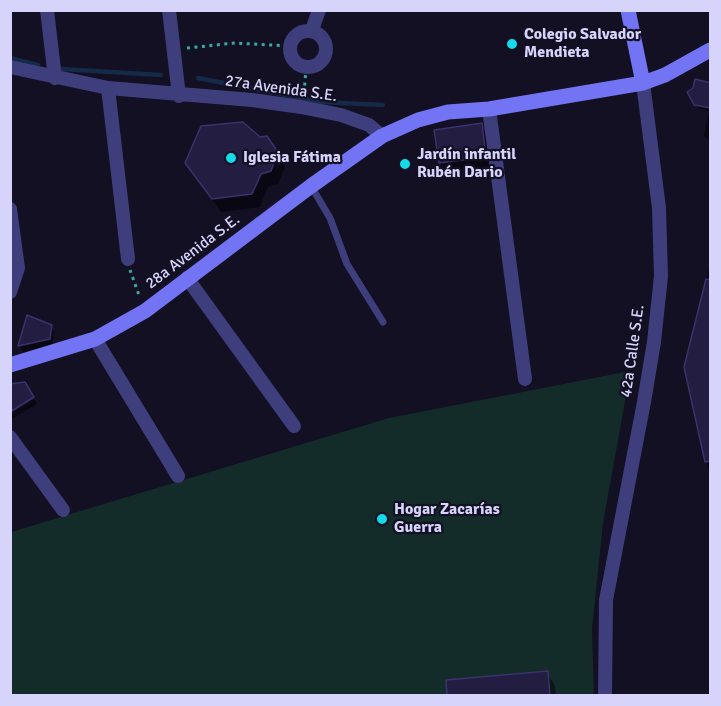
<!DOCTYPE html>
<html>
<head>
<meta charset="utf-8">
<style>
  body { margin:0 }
  #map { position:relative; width:721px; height:706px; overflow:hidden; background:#121022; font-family:Signika,sans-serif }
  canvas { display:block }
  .frame { position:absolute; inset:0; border:12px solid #d7d4fc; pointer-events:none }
</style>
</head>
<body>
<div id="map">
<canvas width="721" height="706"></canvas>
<div class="frame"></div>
</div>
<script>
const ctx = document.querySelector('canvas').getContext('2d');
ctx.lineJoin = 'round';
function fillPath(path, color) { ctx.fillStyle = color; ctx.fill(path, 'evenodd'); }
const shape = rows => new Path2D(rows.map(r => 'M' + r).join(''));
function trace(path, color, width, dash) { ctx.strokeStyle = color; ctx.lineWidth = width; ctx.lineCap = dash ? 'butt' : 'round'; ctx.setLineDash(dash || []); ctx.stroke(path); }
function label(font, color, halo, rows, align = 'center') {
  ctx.font = font + ' Signika,sans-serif'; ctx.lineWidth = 4.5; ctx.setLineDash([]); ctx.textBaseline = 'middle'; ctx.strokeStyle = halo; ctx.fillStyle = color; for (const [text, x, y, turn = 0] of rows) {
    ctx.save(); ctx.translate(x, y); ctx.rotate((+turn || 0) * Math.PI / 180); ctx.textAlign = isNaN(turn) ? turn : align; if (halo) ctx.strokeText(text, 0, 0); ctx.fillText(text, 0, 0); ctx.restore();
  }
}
const green = shape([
  [625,372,628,385,603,523,592,629,594,695,11,696,11,532,389,418]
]);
const shadow = shape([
  [710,82,710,141,704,136,709,111,698,108,689,92],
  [481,125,487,134,491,166,446,172,440,163],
  [277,153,285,167,278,184,268,187,260,207,221,212,186,163],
  [710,264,710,478,686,367],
  [28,317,51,326,54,332,52,346,23,352,20,346],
  [34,399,37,404,10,420,10,414],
  [547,673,555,686,556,696,449,696]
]);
const stream = shape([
  [10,58,38,65],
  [61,69,161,75],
  [198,78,321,102,383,105]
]);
const building = shape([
  [695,79,711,83,711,108,694,105,687,92,693,88,695,79],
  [243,122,260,137,267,136,278,152,271,171,261,174,252,194,212,199,185,163,201,126,243,122],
  [482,123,486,157,439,163,434,130,482,123],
  [706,279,711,280,711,461,705,462,684,367,706,279],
  [27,315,52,325,50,339,18,346,27,315],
  [25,382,34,397,10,412,10,384,25,382],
  [548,671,550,696,447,696,446,680,548,671]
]);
const path = shape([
  [187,48,235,43,289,46],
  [304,93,306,69],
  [130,270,140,298]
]);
const lane = shape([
  [311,186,330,218,347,264,383,322]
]);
const street = shape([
  [47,10,55,78],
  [169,10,179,96],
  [312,30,319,10],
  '290 49a18 18 0 1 1 36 0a18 18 0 1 1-36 0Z',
  [10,67,108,88,252,100,301,107,341,115,369,125,382,136],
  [108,88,128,259],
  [489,109,525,379],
  [10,209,18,268,10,292],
  [187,278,294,426],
  [95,339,178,476],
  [10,437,63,510],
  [605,696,606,600,644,402,654,342,661,276,659,208,643,83]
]);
const secondary = shape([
  [628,10,643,83],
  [10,365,95,339,145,311,311,186,382,136,418,120,448,112,489,109,643,83,665,75,710,50]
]);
const markers = [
  [512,44,6,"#13dbe9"],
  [231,158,6,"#13dbe9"],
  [405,164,6,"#13dbe9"],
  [382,519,6,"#13dbe9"]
];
const poiNames = [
  ["Colegio Salvador",524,35],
  ["Mendieta",524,53],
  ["Jardín infantil",417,155],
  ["Rubén Dario",417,173],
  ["Iglesia Fátima",243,158],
  ["Hogar Zacarías",394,510],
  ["Guerra",394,528]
];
const streetNames = [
  ["27a Avenida S.E.",281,89,8],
  ["28a Avenida S.E.",193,252,-37],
  ["42a Calle S.E.",633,351,-82]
];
fillPath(green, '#132c2a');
fillPath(shadow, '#0007');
trace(stream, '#142a48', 4.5);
fillPath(building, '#231d42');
trace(building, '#3b316c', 1.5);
trace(path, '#38aba0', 3, [3, 4.5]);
trace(lane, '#3f3e7d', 7);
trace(street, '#3f3e7d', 14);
trace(secondary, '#7374f4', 15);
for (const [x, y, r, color] of markers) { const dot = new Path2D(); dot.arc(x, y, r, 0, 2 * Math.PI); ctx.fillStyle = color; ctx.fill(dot); trace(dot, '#121022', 2); }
label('bold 16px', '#d7d4fc', '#121022', poiNames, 'left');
label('16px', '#d7d4fc', '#121022', streetNames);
</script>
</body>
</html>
